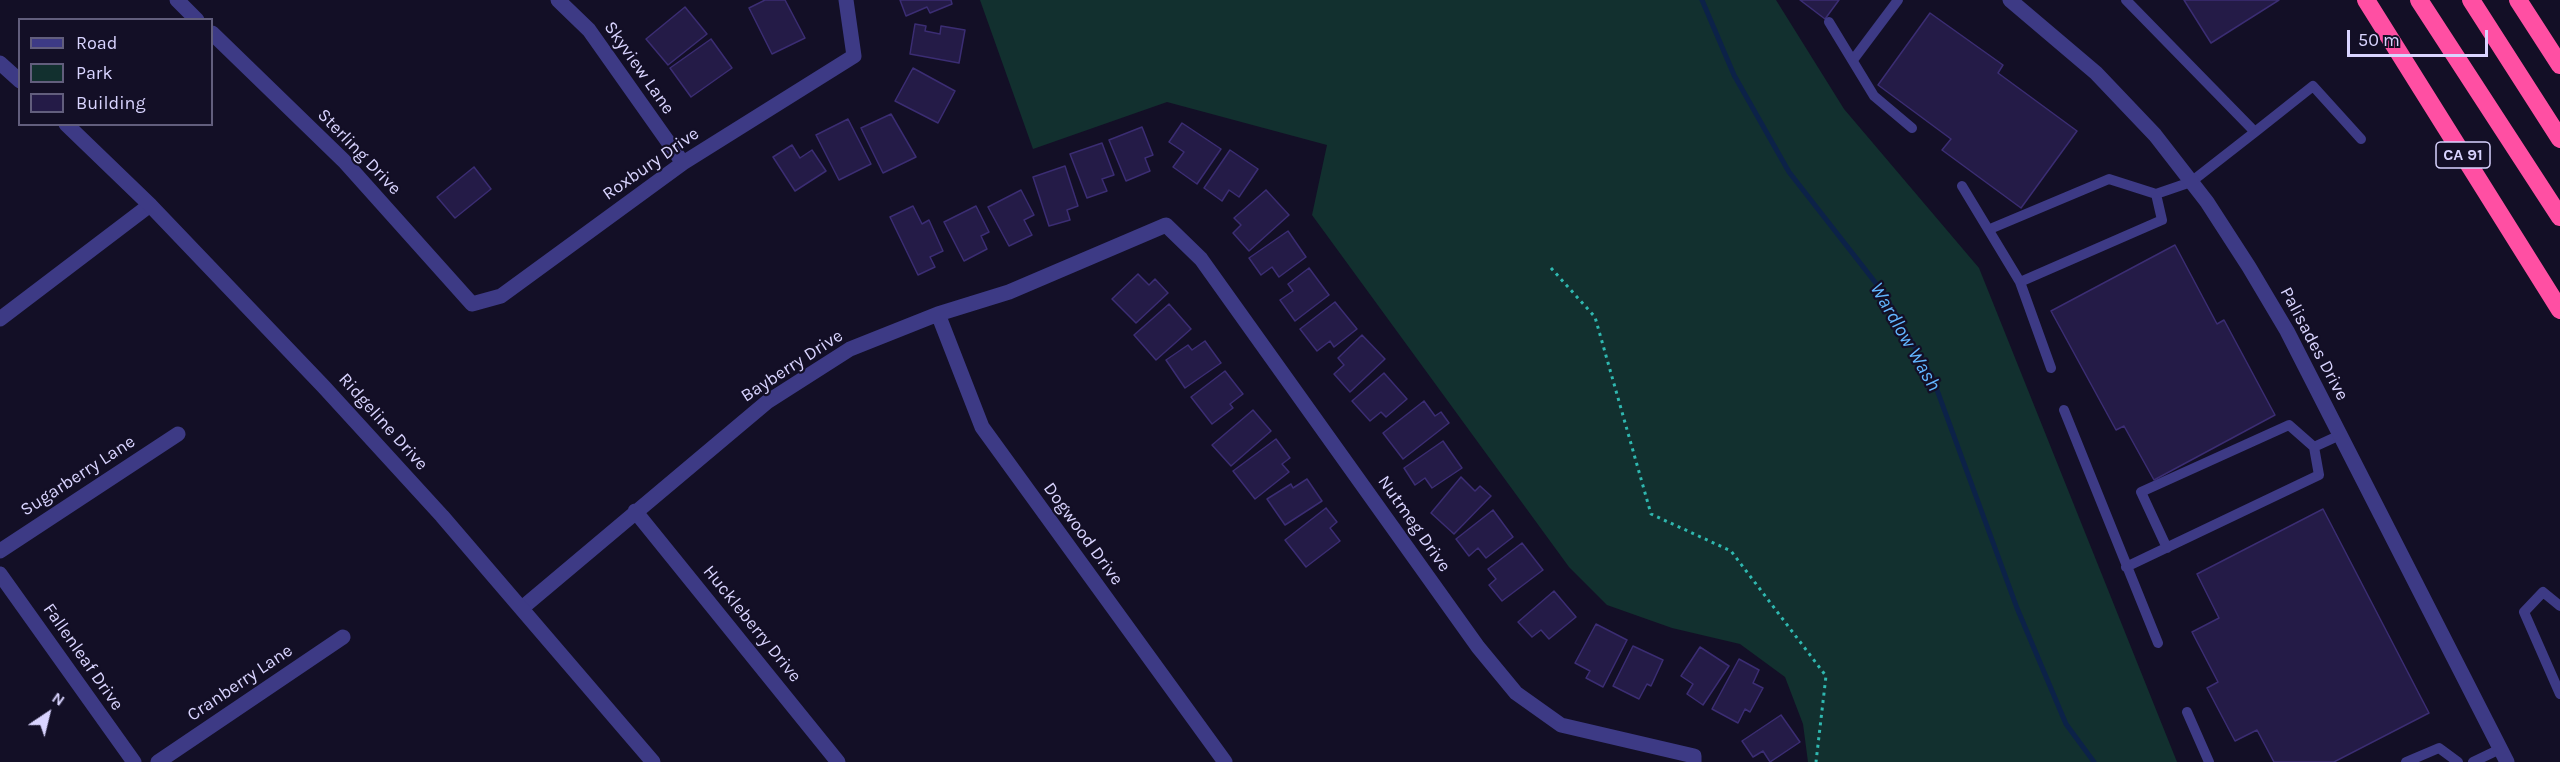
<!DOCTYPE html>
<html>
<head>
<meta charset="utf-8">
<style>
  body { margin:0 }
  #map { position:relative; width:2560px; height:762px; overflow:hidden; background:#130f26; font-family:Karla,sans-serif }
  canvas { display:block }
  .legend { position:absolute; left:18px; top:18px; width:195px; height:108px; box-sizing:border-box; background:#130f26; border:2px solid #625e7d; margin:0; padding:8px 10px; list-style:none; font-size:18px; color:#d9d4ff }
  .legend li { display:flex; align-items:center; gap:12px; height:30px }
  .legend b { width:30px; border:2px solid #625e7d }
  .north { position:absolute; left:18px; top:684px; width:60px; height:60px; -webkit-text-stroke:4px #130f26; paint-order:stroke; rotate:35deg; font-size:16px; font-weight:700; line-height:24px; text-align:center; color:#d9d4ff }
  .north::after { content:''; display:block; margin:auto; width:21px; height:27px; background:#d9d4ff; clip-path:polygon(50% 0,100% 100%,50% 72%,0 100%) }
  .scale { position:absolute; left:2347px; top:30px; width:141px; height:27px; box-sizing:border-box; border:3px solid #d9d4ff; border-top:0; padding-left:8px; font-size:18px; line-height:21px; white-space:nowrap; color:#d9d4ff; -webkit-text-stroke:4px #130f26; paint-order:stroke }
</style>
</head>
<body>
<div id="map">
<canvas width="2560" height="762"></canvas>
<ul class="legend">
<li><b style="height:8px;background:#3d3a85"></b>Road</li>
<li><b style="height:16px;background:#12302f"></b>Park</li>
<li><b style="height:16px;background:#241b47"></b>Building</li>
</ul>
<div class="north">N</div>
<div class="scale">50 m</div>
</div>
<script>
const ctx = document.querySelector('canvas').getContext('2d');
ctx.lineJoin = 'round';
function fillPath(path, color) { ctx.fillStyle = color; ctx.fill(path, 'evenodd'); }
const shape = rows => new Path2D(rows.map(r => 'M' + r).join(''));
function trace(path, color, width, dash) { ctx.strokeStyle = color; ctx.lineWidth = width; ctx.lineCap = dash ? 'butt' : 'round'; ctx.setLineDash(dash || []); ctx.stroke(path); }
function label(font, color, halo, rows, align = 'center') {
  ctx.font = font + ' Karla,sans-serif'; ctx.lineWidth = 4.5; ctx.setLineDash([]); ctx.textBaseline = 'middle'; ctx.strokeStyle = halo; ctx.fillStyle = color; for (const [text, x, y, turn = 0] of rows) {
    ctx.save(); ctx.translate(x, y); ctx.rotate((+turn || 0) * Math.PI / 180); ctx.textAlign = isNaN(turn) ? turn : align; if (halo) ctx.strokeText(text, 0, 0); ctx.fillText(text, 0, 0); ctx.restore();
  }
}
const green = shape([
  [980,0,1776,0,1844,109,1979,268,2177,762,1808,762,1803,724,1785,677,1740,644,1672,628,1607,605,1569,567,1312,215,1327,145,1167,102,1033,149]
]);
const stream = shape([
  [1702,0,1734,75,1789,172,1882,291,1933,379,2017,608,2066,724,2094,762]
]);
const building = shape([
  [765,0,785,0,805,38,772,54,749,8,765,0],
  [900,0,951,0,952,4,930,13,927,7,906,16,900,0],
  [1800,0,1839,0,1825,19,1800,0],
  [2184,0,2279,0,2211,43,2184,0],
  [685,7,707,34,668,65,646,39,685,7],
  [1930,13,2003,65,1998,73,2077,131,2021,208,1942,150,1951,139,1878,85,1930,13],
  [915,24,926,26,925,31,940,34,941,26,965,30,959,63,910,54,915,24],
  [711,39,732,68,691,97,670,68,711,39],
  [913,68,955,91,938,123,895,101,913,68],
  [891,114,916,157,883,173,861,128,891,114],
  [848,119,871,164,839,180,816,135,848,119],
  [1182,123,1221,149,1197,184,1173,167,1184,152,1169,142,1182,123],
  [1142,127,1153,155,1145,158,1150,171,1126,181,1109,140,1142,127],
  [1102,143,1114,175,1102,179,1107,191,1087,198,1070,154,1102,143],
  [792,145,800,158,812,150,826,171,795,191,773,157,792,145],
  [1230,150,1258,169,1239,197,1229,190,1222,201,1204,188,1230,150],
  [1065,166,1078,206,1067,210,1070,220,1049,226,1033,177,1065,166],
  [474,167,491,189,455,218,437,197,474,167],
  [1021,190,1034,215,1024,220,1032,235,1009,246,988,207,1021,190],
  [1266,190,1289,215,1249,251,1233,233,1241,225,1234,218,1266,190],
  [913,206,922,224,929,220,943,251,930,257,935,267,918,275,890,217,913,206],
  [976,206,989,232,981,236,987,249,964,261,944,222,976,206],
  [1288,231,1306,257,1279,277,1272,267,1261,275,1249,258,1288,231],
  [2175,245,2217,324,2224,320,2275,415,2154,480,2124,426,2116,430,2051,311,2175,245],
  [1309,268,1329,295,1295,321,1280,300,1293,291,1288,284,1309,268],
  [1138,274,1149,285,1155,279,1168,293,1136,323,1112,299,1138,274],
  [1335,302,1357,329,1334,347,1330,341,1317,351,1300,329,1335,302],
  [1169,304,1191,329,1156,360,1134,335,1169,304],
  [1362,335,1385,359,1350,392,1334,374,1344,365,1338,358,1362,335],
  [1205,341,1221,363,1185,388,1166,360,1188,345,1192,350,1205,341],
  [1225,371,1243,394,1230,404,1233,408,1212,424,1191,397,1225,371],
  [1384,373,1407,399,1386,417,1381,412,1370,421,1352,401,1384,373],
  [1424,401,1435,416,1441,412,1449,423,1403,459,1383,433,1424,401],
  [1253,410,1271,431,1231,466,1212,445,1253,410],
  [1276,439,1290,458,1282,464,1289,472,1255,499,1233,471,1276,439],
  [1443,441,1462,468,1432,488,1425,478,1415,485,1404,468,1443,441],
  [1461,477,1475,491,1480,486,1491,496,1454,534,1431,513,1461,477],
  [1307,479,1322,501,1285,525,1267,499,1291,484,1293,488,1307,479],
  [1326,508,1337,522,1330,528,1340,541,1306,567,1285,540,1326,508],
  [2323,509,2429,713,2334,762,2274,762,2257,730,2235,741,2207,688,2218,682,2192,632,2219,618,2197,574,2323,509],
  [1493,510,1513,537,1486,558,1478,548,1469,556,1456,539,1493,510],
  [1522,543,1543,570,1502,601,1489,585,1496,579,1488,569,1522,543],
  [1554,591,1576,617,1549,639,1541,630,1532,637,1518,622,1554,591],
  [1596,624,1627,640,1603,687,1586,678,1590,671,1575,663,1596,624],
  [1633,646,1663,660,1651,686,1647,684,1639,699,1613,686,1633,646],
  [1700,647,1729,666,1703,705,1687,694,1693,684,1681,676,1700,647],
  [1739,659,1759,670,1753,683,1763,688,1750,712,1745,709,1738,723,1712,709,1739,659],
  [1781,715,1800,742,1770,762,1763,751,1753,757,1742,741,1781,715]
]);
const path = shape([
  [1551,268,1595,317,1651,514,1731,551,1826,676,1816,762]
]);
const service = shape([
  [2126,0,2255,132,2313,86,2361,139],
  [1829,22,1874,96,1912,128],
  [1853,60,1898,0],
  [1962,186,2020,282,2051,368],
  [1990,229,2109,179,2156,194,2191,182,2255,132],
  [2020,282,2162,220,2156,194],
  [2064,410,2158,643],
  [2167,548,2141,492,2289,425,2314,447,2340,435],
  [2126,567,2319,475,2314,447],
  [2560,606,2543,592,2524,612,2560,694],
  [2187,712,2209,762],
  [2406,762,2439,748,2458,762],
  [2473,762,2500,749]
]);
const minor = shape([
  [177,0,197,20],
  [558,0,589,30,683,163],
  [212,33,344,161,472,304,501,296,683,163,854,56,846,0],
  [938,314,982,427,1225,762],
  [0,319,150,205],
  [635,511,838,762],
  [0,551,178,434],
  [0,574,134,762],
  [522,608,767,402,850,349,938,314,1009,292,1166,225,1201,259,1478,647,1516,693,1561,725,1694,756,1694,762],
  [158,762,343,637]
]);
const tertiary = shape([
  [2010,0,2096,73,2155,135,2207,202,2249,267,2287,331,2507,762],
  [0,63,20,81],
  [66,124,150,205,324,387,442,516,653,762]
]);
const motorway = shape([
  [2366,0,2560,310],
  [2419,0,2560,217],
  [2471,0,2560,139],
  [2518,0,2560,65]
]);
const shields = [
  [2463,155,54]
];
const shieldNames = [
  ["CA 91",2463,155]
];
const streetNames = [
  ["Skyview Lane",639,68,55],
  ["Sterling Drive",359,152,46],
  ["Roxbury Drive",651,164,-35],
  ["Palisades Drive",2314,344,62],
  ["Bayberry Drive",792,366,-33],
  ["Ridgeline Drive",383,422,48],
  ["Sugarberry Lane",78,476,-33],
  ["Nutmeg Drive",1414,524,55],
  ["Dogwood Drive",1083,534,54],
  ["Huckleberry Drive",752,624,51],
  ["Fallenleaf Drive",83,657,55],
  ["Cranberry Lane",240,683,-34]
];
const waterNames = [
  ["Wardlow Wash",1905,337,60]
];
fillPath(green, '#12302f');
trace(stream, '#0c2248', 5);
fillPath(building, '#241b47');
trace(building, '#3b2d73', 1.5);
trace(path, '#2fb8b0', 3, [3, 4.5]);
trace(service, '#3d3a85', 10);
trace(minor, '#3d3a85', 15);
trace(tertiary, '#3d3a85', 15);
trace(motorway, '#ff4fa3', 18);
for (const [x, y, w] of shields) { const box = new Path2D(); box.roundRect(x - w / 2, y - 13, w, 26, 4.5); ctx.fillStyle = '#130f26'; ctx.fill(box); trace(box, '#d9d4ff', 1.5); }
label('bold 16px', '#d9d4ff', null, shieldNames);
label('18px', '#d9d4ff', '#130f26', streetNames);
label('italic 20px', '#62b6ff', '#130f26', waterNames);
</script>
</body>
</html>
